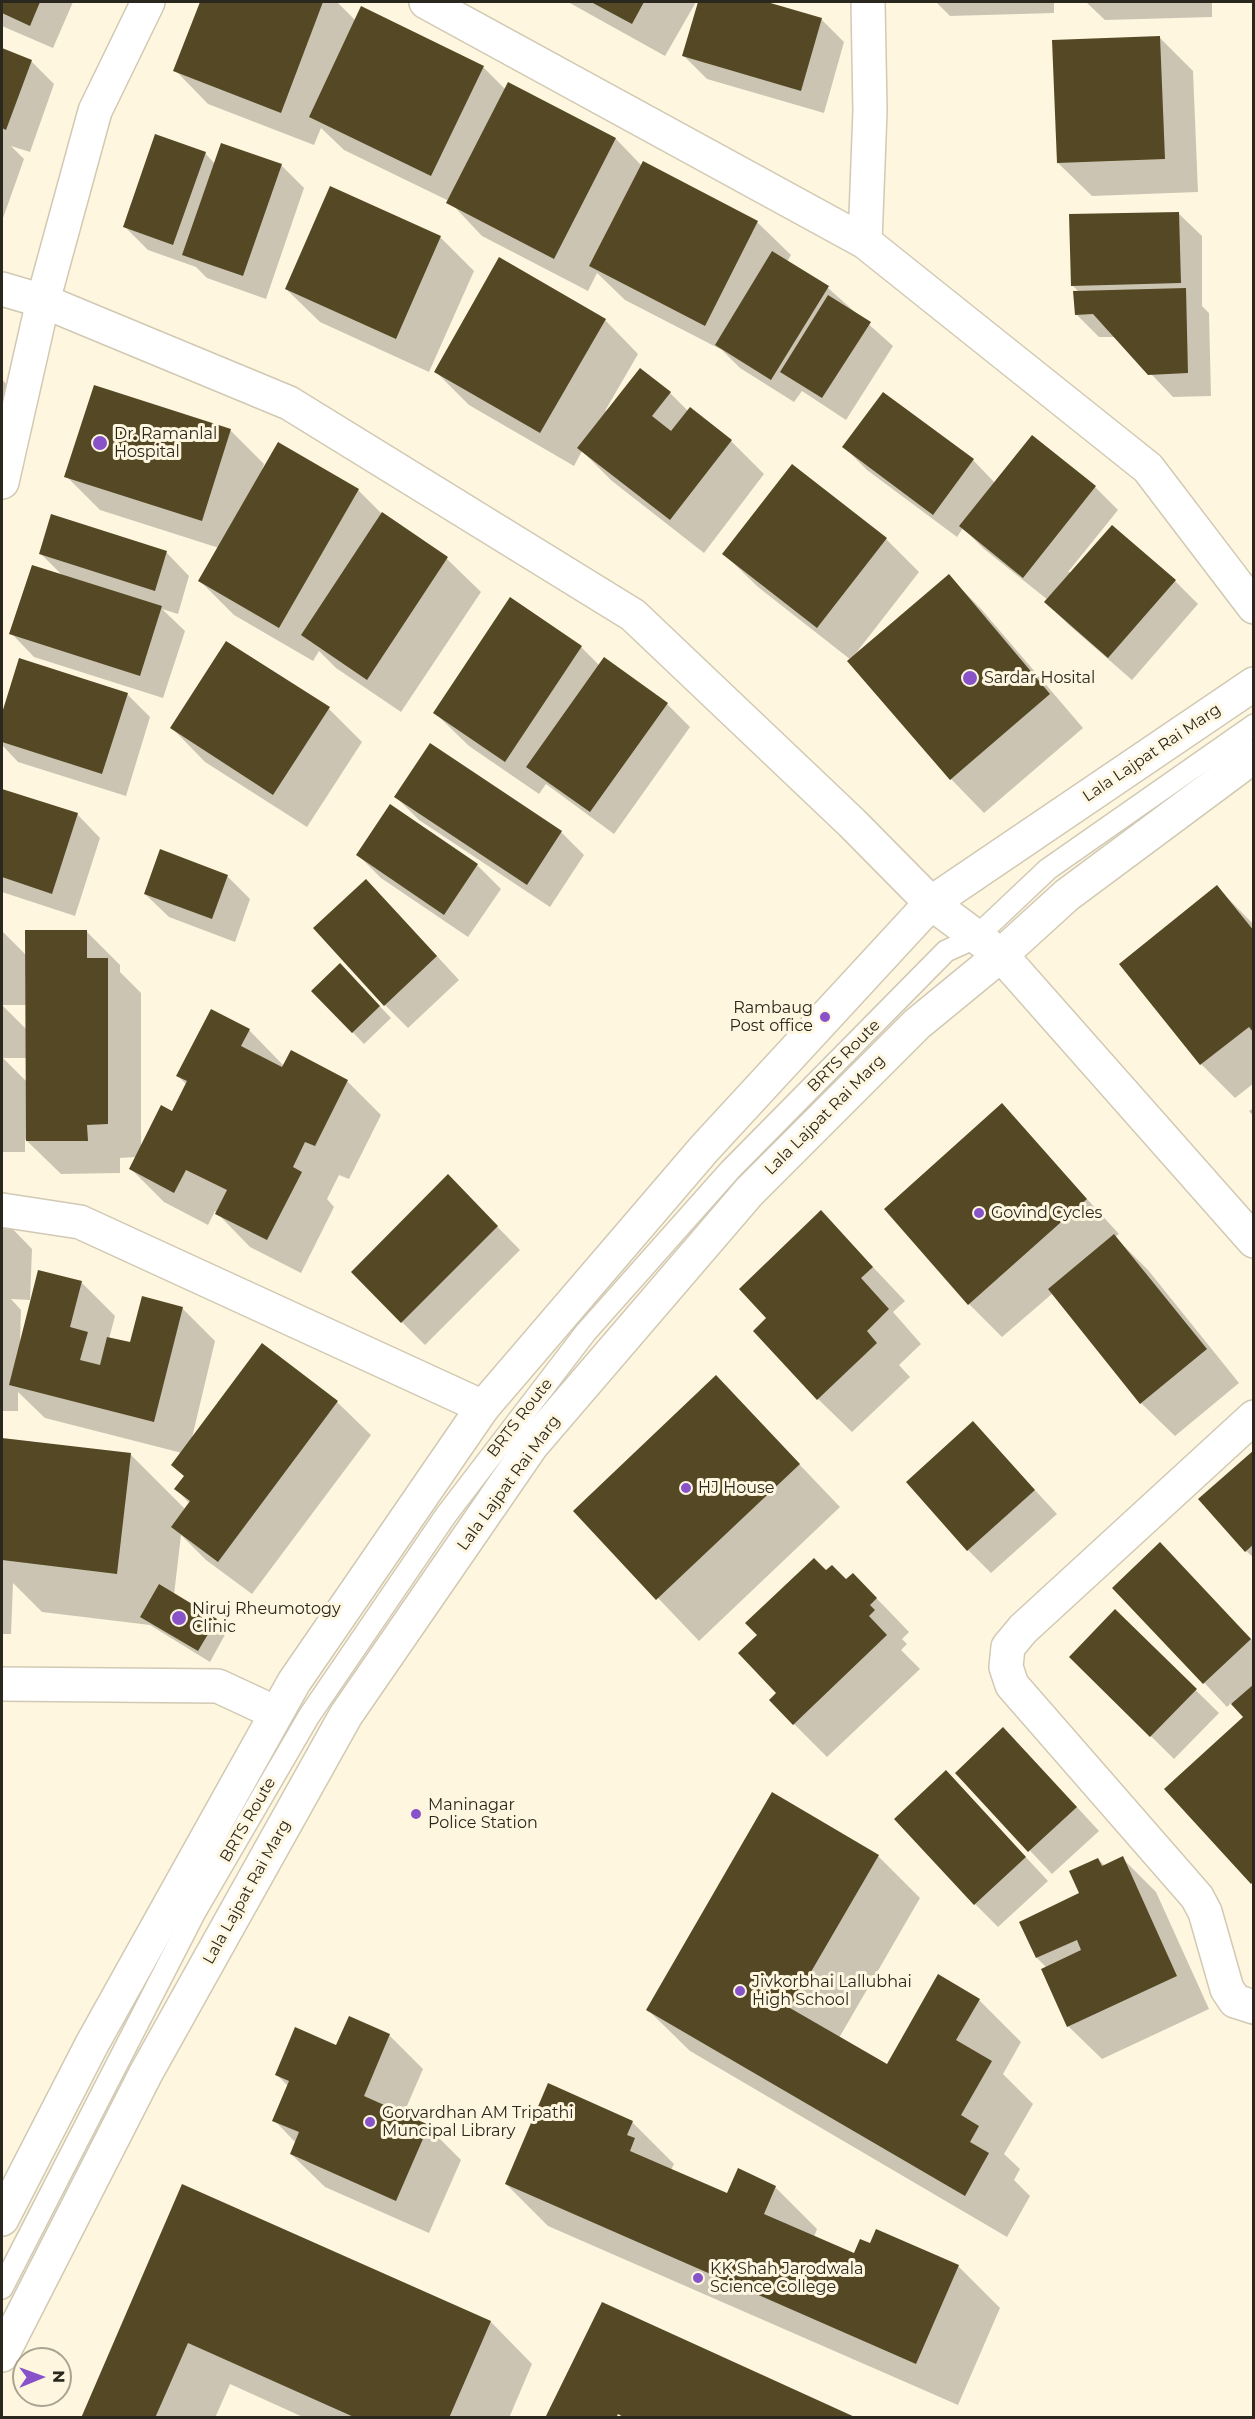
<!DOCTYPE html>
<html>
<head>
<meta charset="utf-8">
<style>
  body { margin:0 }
  #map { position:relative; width:1255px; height:2419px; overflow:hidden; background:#fef6df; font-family:Montserrat,sans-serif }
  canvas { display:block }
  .frame { position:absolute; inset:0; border:3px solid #2a271e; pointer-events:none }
  .north { position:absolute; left:12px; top:2347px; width:60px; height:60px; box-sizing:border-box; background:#fef6df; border:2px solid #a9a392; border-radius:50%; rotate:89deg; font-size:16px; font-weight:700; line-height:24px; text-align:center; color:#2a271e }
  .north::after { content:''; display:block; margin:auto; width:21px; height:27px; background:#8852c9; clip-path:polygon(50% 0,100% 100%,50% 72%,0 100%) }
</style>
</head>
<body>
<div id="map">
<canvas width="1255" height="2419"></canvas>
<div class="frame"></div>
<div class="north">N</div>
</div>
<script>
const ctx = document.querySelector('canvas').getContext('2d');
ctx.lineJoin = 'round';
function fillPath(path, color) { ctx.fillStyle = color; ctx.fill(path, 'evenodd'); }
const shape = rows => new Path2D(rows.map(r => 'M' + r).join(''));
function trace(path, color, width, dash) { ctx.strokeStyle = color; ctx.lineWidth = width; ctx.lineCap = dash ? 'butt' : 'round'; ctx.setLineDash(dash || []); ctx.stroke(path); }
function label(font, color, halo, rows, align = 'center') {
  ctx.font = font + ' Montserrat,sans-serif'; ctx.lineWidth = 6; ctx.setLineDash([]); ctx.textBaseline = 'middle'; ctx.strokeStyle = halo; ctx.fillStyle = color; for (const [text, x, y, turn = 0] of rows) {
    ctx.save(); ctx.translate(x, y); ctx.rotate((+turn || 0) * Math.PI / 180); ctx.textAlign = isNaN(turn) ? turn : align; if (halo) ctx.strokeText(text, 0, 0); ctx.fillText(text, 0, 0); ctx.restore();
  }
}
const shadow = shape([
  [2,2,73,2,53,48,2,26],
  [201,2,337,2,356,21,483,67,506,90,508,84,616,139,642,166,757,222,791,255,787,262,828,288,893,346,846,420,802,391,794,402,740,368,722,350,625,300,597,273,588,291,482,236,449,201,344,150,321,128,314,145,208,104,175,70],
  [568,2,696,2,665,56],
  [700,2,761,2,821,19,844,42,824,113,707,79,684,56],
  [936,2,1054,2,1054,13,950,16],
  [1086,2,1212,2,1212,17,1105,20],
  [1160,38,1193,71,1198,192,1092,196,1058,163],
  [2,50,31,61,54,84,30,152,11,146,24,159,2,221],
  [205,153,215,164,281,165,304,188,266,299,207,278,196,267,148,250,125,227],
  [1178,213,1202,236,1202,306,1209,313,1211,396,1173,397,1116,337,1099,337,1076,314,1080,293,1072,285],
  [440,237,474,271,429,372,320,322,286,289],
  [605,320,638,354,605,411,670,393,688,411,731,441,764,474,704,553,612,481,582,451,574,466,469,405,436,372],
  [2,379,7,385,2,403],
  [230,430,264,464,261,473,358,490,382,514,447,559,481,592,401,712,336,668,319,651,313,661,234,615,200,581,219,548,100,510,66,476],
  [844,447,973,460,995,483,1095,487,1118,510,1068,572,1175,581,1198,604,1132,680,1069,625,1046,602,1048,600,984,549,963,528,957,537,867,470],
  [886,539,919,572,856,653,949,576,982,610,1083,728,984,813,951,779,851,660,758,587,724,554],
  [166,552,189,576,178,614,162,609,185,631,163,698,34,657,11,633,63,576,41,554],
  [581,647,600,666,667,704,690,727,614,834,546,784,539,794,469,746,435,713],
  [20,660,127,694,150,717,126,796,18,762,2,745,2,718],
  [329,709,362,742,307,827,205,762,172,728],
  [2,790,77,814,100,838,75,916,2,892],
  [396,797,561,832,584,855,550,907,419,820],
  [390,806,477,865,501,889,468,937,381,878,358,855],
  [227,876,250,899,235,942,169,917,145,894],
  [1217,887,1254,925,1254,1083,1235,1098,1201,1064,1122,964],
  [389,904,459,980,408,1028,385,1005],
  [2,931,27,956,86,931,120,965,120,972,141,993,141,1148,172,1113,187,1085,178,1076,249,1030,284,1066,291,1052,347,1081,381,1115,349,1179,339,1175,327,1199,334,1207,301,1273,250,1247,215,1211,208,1225,164,1202,131,1169,136,1157,120,1158,120,1173,61,1174,25,1139,25,1152,2,1152,2,1005,27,1030,27,1005,2,1005],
  [3,1058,27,1058,27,1082],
  [351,976,391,1018,364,1044,313,991],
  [1002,1106,1119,1234,1115,1237,1148,1270,1239,1383,1175,1436,1141,1403,1053,1293,1002,1337,969,1304],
  [1254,1108,1254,1117,1249,1111],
  [448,1176,520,1250,425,1345,402,1322],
  [821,1212,905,1301,893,1312,921,1344,899,1365,910,1377,852,1432,818,1399],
  [2,1218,32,1249,30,1300,11,1299,21,1310,20,1343,81,1282,115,1316,109,1339,131,1344,182,1308,215,1341,191,1442,337,1402,371,1435,252,1594,206,1560,181,1535,174,1595,216,1620,227,1631,210,1662,150,1625,42,1612,13,1583,11,1634,2,1634,2,1438,4,1440,131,1455,186,1510,190,1504,176,1489,185,1477,182,1453,45,1418,18,1392,18,1411,2,1411],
  [716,1377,840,1507,699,1641,575,1511],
  [973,1423,1057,1514,991,1573,968,1550],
  [1254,1452,1254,1558,1246,1551],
  [1183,1568,1254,1642,1254,1885,1166,1789,1245,1717,1231,1703,1227,1707,1115,1588],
  [826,1572,846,1581,853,1575,886,1608,909,1632,902,1639,907,1644,901,1650,920,1669,827,1757,794,1724,778,1693],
  [1115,1611,1219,1713,1174,1759,1071,1657],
  [1026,1752,1099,1831,1052,1874,957,1773],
  [969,1796,1048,1881,998,1927,975,1904],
  [878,1856,920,1898,839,2038,887,2066,979,2000,1021,2042,1003,2074,1033,2104,1004,2154,1020,2169,1014,2180,1030,2196,1007,2237,690,2051,648,2010],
  [1122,1858,1156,1892,1209,2009,1102,2059,1068,2026,1047,1968,1037,1958,1081,1894,1098,1859,1105,1866],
  [389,2035,423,2069,403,2115,428,2127,461,2160,429,2233,325,2187,291,2154,296,2143,274,2120,288,2086,277,2075,337,2047],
  [632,2122,674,2164,671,2170,727,2195,775,2187,817,2229,814,2237,855,2255,871,2245,958,2266,1000,2308,958,2405,548,2226,506,2184],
  [183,2186,491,2322,532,2364,509,2418,305,2418,230,2384,215,2418,82,2418]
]);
const building = shape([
  [2,2,40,2,30,26,2,13],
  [200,2,323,2,281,113,173,71],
  [591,2,644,2,632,24],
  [698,2,767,2,822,18,801,91,682,56],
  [361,6,484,66,431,176,309,117],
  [1160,36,1165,159,1057,163,1052,40],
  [2,48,32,60,6,130,2,128],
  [508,82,616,138,554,259,446,203],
  [155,134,206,152,173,245,123,227],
  [221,143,282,164,243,276,182,255],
  [643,161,758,221,705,326,589,266],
  [330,186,441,236,396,339,285,289],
  [1179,212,1181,283,1071,286,1069,214],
  [772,251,829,286,771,380,715,345],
  [499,257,606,319,540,433,434,372],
  [1186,288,1188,373,1148,375,1093,314,1075,315,1073,291],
  [828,295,871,322,822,398,780,372],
  [640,368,671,392,652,416,671,431,690,407,732,440,670,520,577,448],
  [94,385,231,429,202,521,64,477],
  [883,392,974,459,933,515,842,447],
  [1032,435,1096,486,1023,578,959,526],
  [278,442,359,489,279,628,198,581],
  [792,464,887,538,817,628,722,554],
  [382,512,448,557,367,680,301,635],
  [51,514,167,551,155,591,39,554],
  [1112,525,1176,580,1108,658,1044,602],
  [32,565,162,606,140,676,9,634],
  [949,574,1050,694,950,780,847,661],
  [510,597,582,646,505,762,433,713],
  [226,641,330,707,273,795,170,728],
  [604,657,668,703,590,812,526,767],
  [19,658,128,693,102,774,2,742,2,713],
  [430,743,562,831,527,885,394,797],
  [2,789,78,813,52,894,2,877],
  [390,804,478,864,444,915,356,855],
  [160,849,228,875,212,919,144,894],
  [366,879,437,956,384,1006,313,928],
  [1217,885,1254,931,1254,1033,1249,1027,1200,1065,1119,964],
  [25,930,87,930,87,958,108,958,108,1124,87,1125,88,1141,26,1141],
  [340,963,380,1006,352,1033,311,991],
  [211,1009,250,1029,241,1046,282,1067,291,1050,348,1080,315,1146,305,1142,293,1167,302,1172,267,1240,215,1214,227,1190,186,1170,174,1193,129,1169,161,1105,172,1111,187,1081,176,1076],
  [1002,1103,1087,1199,968,1305,884,1209],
  [448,1174,498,1226,401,1323,351,1272],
  [821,1210,873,1267,861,1278,889,1309,867,1331,877,1343,817,1400,753,1331,766,1318,739,1289],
  [1114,1234,1207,1349,1140,1404,1048,1289],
  [38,1270,82,1281,70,1327,88,1332,80,1360,100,1365,107,1337,130,1342,142,1296,183,1307,154,1422,9,1385],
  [262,1343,338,1401,218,1562,171,1527,190,1501,174,1489,184,1476,171,1465],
  [716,1375,800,1464,656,1600,573,1511],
  [973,1421,1035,1490,967,1551,906,1482],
  [2,1438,131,1453,117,1574,2,1560],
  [1254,1450,1254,1544,1245,1552,1198,1499],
  [1160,1542,1251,1639,1203,1684,1112,1588],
  [814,1558,826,1570,832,1565,846,1579,853,1573,877,1598,870,1605,875,1610,869,1616,887,1635,793,1725,769,1700,776,1693,738,1653,757,1635,745,1623],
  [159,1584,217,1619,198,1651,140,1617],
  [1115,1609,1197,1689,1150,1737,1069,1657],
  [1254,1684,1254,1881,1251,1884,1164,1789,1243,1717,1231,1704],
  [1003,1727,1077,1807,1028,1852,955,1773],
  [946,1770,1026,1857,974,1905,894,1819],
  [772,1792,879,1855,790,2008,887,2064,938,1974,980,1999,956,2040,992,2061,961,2115,979,2126,970,2142,989,2153,965,2196,646,2010],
  [1123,1856,1177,1976,1067,2027,1041,1969,1081,1950,1077,1940,1036,1958,1019,1922,1079,1893,1069,1871,1098,1858,1102,1866],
  [349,2016,390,2034,364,2096,429,2125,396,2201,290,2154,299,2132,272,2121,289,2081,275,2075,295,2027,336,2045],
  [548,2083,633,2121,627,2135,635,2138,630,2151,727,2193,738,2168,776,2186,764,2214,854,2253,860,2239,870,2243,876,2229,959,2265,916,2364,505,2184],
  [182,2184,491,2321,449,2418,356,2418,188,2343,155,2418,81,2418],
  [602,2302,857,2418,625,2418,618,2414,616,2418,545,2418]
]);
const service = shape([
  [2,2288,195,1912,309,1716,446,1515,586,1332,730,1170,946,951,975,938,1048,869,1254,725]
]);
const minor = shape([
  [426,2,865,242,1148,468,1254,607],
  [865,242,870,111,868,2],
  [2,482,43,301,95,111,148,2],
  [2,1210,80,1222,483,1407],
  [1254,1417,1023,1629,1008,1647,1006,1667,1012,1685,1197,1897,1205,1912,1227,1989,1235,2001,1254,2007],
  [2,1684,218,1686,276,1713]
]);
const tertiary = shape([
  [2,289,43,301,289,403,633,615,852,823,931,903,1001,955,1254,1241]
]);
const secondary = shape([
  [2,2219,92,2044,294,1682,483,1407,704,1149,931,903,1254,684],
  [2,2355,146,2073,346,1715,532,1445,749,1192,917,1024,1001,955,1067,895,1254,756]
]);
const markers = [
  [100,443,8,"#8852c9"],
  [970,678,8,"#8852c9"],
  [825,1017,6,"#8852c9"],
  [979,1213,6,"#8852c9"],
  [686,1488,6,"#8852c9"],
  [179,1618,8,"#8852c9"],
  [416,1814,6,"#8852c9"],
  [740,1991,6,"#8852c9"],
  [370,2122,6,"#8852c9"],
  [698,2278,6,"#8852c9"]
];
const poiNames = [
  ["Dr. Ramanlal",114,434],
  ["Hospital",114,452],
  ["Sardar Hosital",984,678],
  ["Rambaug",813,1008,"right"],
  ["Post office",813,1026,"right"],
  ["Govind Cycles",991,1213],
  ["HJ House",698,1488],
  ["Niruj Rheumotogy",192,1609],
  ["Clinic",192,1627],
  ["Maninagar",428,1805],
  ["Police Station",428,1823],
  ["Jivkorbhai Lallubhai",752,1982],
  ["High School",752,2000],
  ["Gorvardhan AM Tripathi",382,2113],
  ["Muncipal Library",382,2131],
  ["KK Shah Jarodwala",710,2269],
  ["Science College",710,2287]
];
const streetNames = [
  ["Lala Lajpat Rai Marg",1152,753,-34],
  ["BRTS Route",844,1056,-45],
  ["Lala Lajpat Rai Marg",825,1115,-45],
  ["BRTS Route",520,1418,-52],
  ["Lala Lajpat Rai Marg",509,1483,-54],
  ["BRTS Route",248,1820,-60],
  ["Lala Lajpat Rai Marg",247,1892,-61]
];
fillPath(shadow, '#0003');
fillPath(building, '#554925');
trace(service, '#d1c9b3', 24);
trace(minor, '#d1c9b3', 36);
trace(tertiary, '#d1c9b3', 36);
trace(secondary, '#d1c9b3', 36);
trace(service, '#fff', 21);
trace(minor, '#fff', 33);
trace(tertiary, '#fff', 33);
trace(secondary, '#fff', 33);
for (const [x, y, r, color] of markers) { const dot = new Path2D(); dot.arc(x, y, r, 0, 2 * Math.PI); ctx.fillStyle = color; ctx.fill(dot); trace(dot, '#fef6df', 2); }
label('16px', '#2a271e', '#fef6df', poiNames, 'left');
label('16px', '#2a271e', '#fef6df', streetNames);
</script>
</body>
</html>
